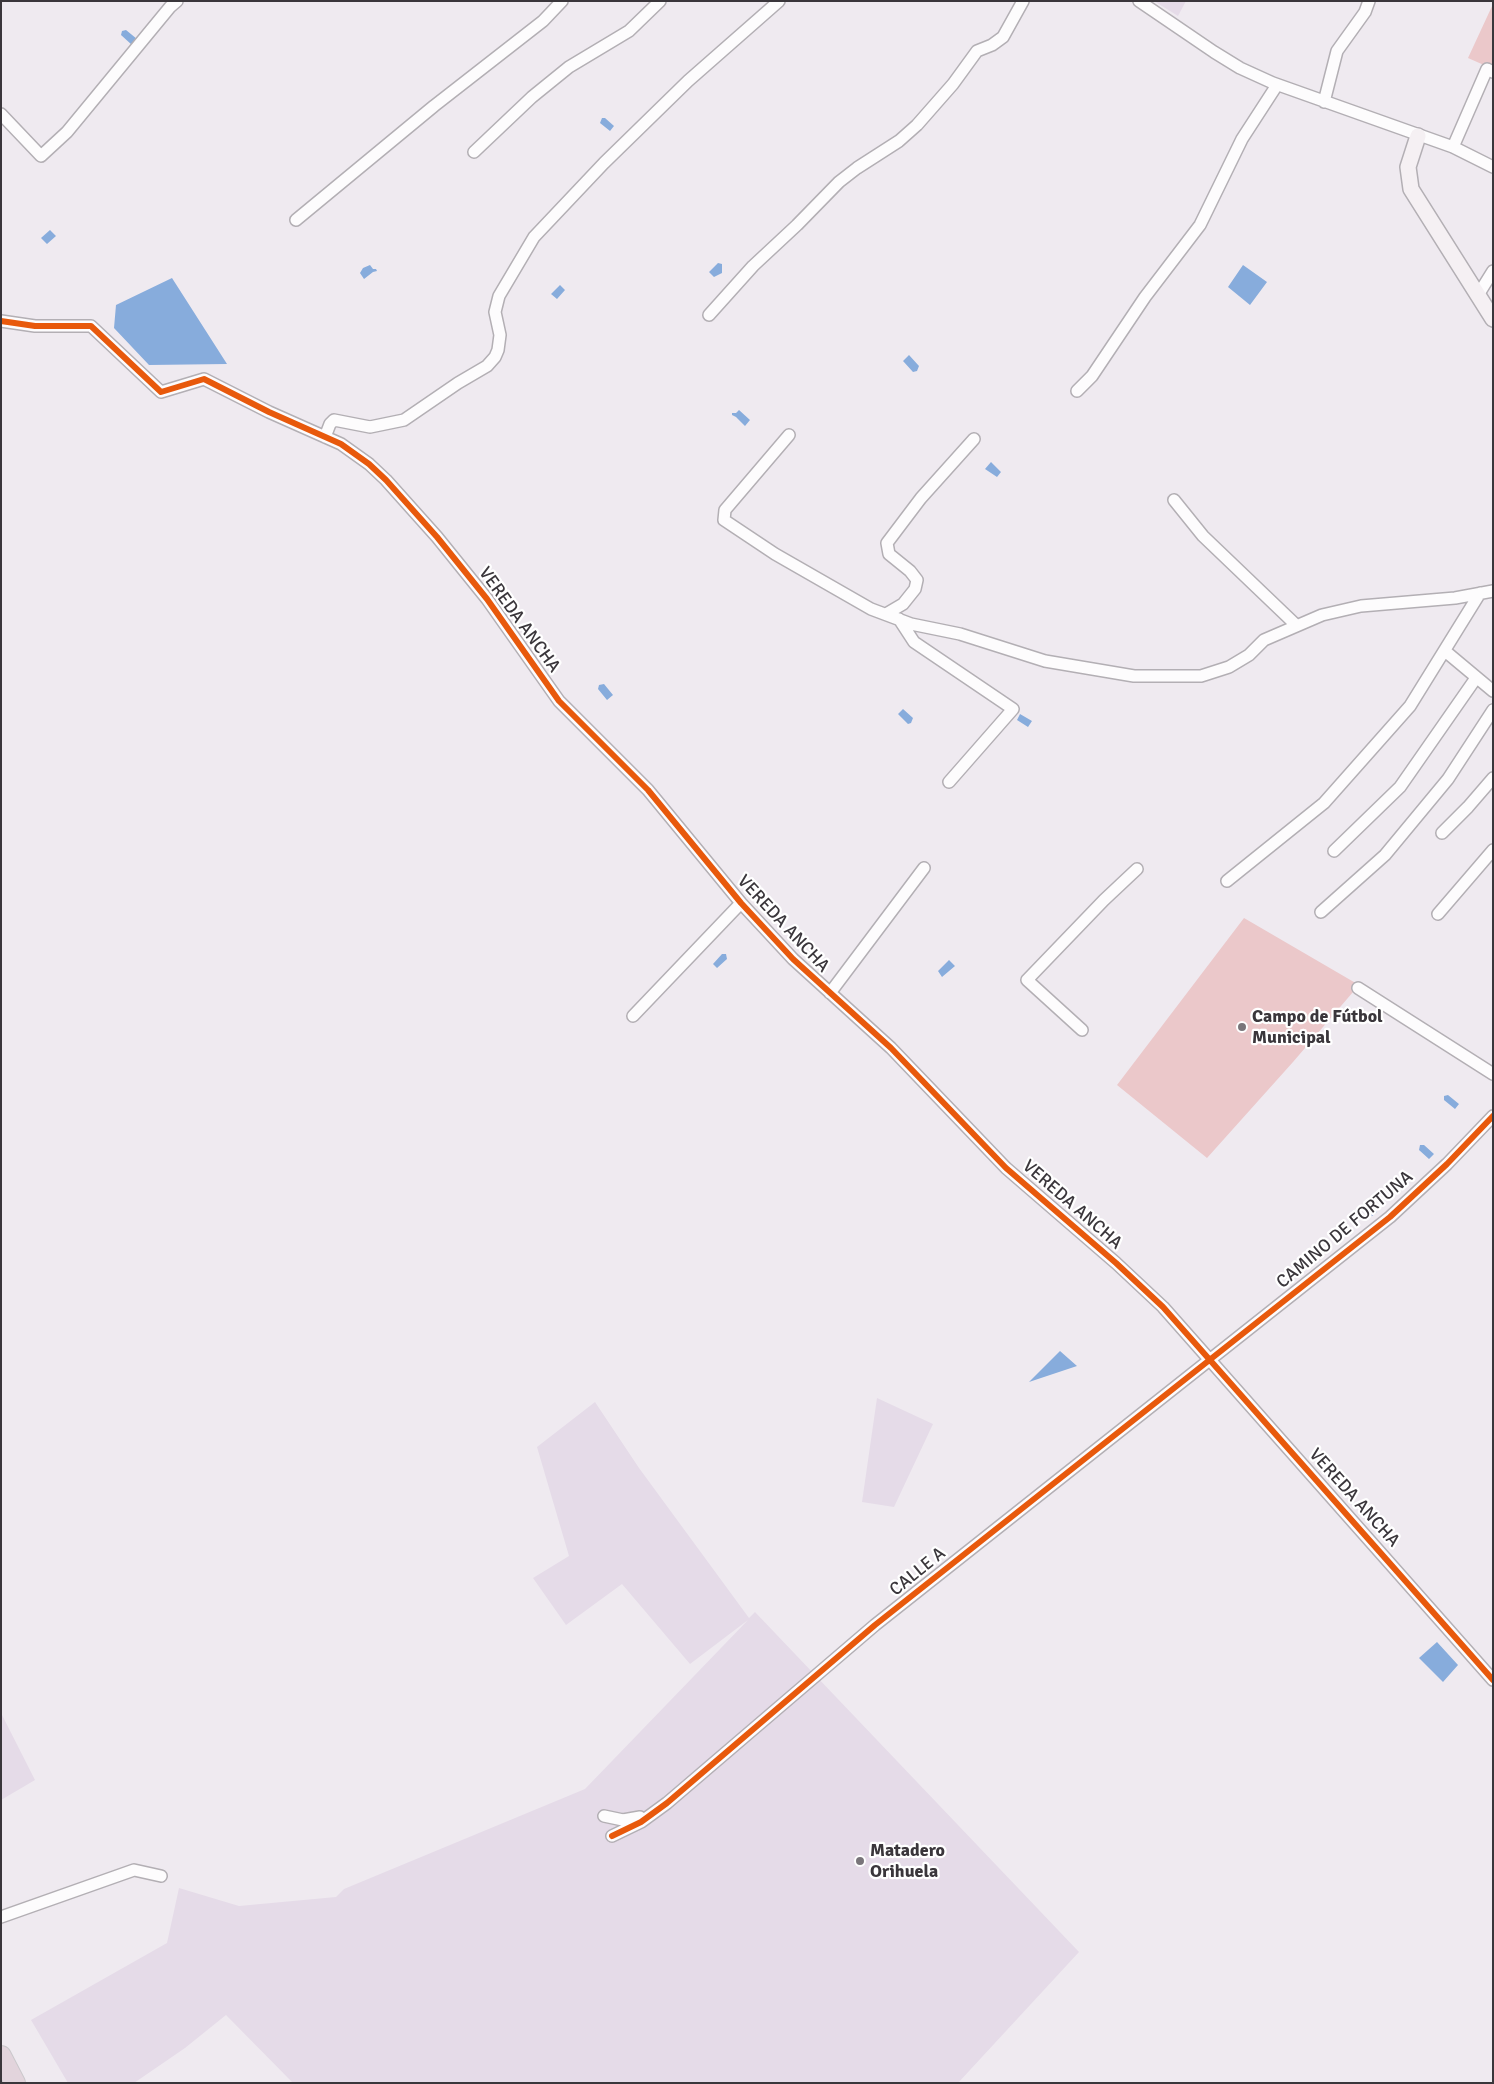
<!DOCTYPE html>
<html>
<head>
<meta charset="utf-8">
<style>
  body { margin:0 }
  #map { position:relative; width:1494px; height:2084px; overflow:hidden; background:#efeaf0; font-family:Signika,sans-serif }
  canvas { display:block }
  .frame { position:absolute; inset:0; border:2px solid #3a363b; pointer-events:none }
</style>
</head>
<body>
<div id="map">
<canvas width="1494" height="2084"></canvas>
<div class="frame"></div>
</div>
<script>
const ctx = document.querySelector('canvas').getContext('2d');
ctx.lineJoin = 'round';
function fillPath(path, color) { ctx.fillStyle = color; ctx.fill(path, 'evenodd'); }
const shape = rows => new Path2D(rows.map(r => 'M' + r).join(''));
function trace(path, color, width, dash) { ctx.strokeStyle = color; ctx.lineWidth = width; ctx.lineCap = dash ? 'butt' : 'round'; ctx.setLineDash(dash || []); ctx.stroke(path); }
function label(font, color, halo, rows, align = 'center') {
  ctx.font = font + ' Signika,sans-serif'; ctx.lineWidth = 4.5; ctx.setLineDash([]); ctx.textBaseline = 'middle'; ctx.strokeStyle = halo; ctx.fillStyle = color; for (const [text, x, y, turn = 0] of rows) {
    ctx.save(); ctx.translate(x, y); ctx.rotate((+turn || 0) * Math.PI / 180); ctx.textAlign = isNaN(turn) ? turn : align; if (halo) ctx.strokeText(text, 0, 0); ctx.fillText(text, 0, 0); ctx.restore();
  }
}
const built = shape([
  [1154,1,1186,1,1178,16],
  [877,1398,933,1424,894,1507,862,1502],
  [595,1402,639,1468,749,1618,755,1612,1079,1952,958,2083,293,2083,226,2015,185,2048,134,2083,68,2083,31,2020,167,1943,179,1888,239,1906,336,1897,344,1889,585,1789,748,1620,690,1664,622,1584,566,1625,533,1578,569,1556,537,1447],
  [1,1713,35,1780,1,1800]
]);
const green = shape([
  [1493,4,1493,69,1468,58],
  [1244,918,1359,985,1293,1062,1207,1158,1117,1085]
]);
const water = shape([
  [126,30,137,39,132,45,121,35,122,31],
  [602,118,605,118,614,126,610,131,600,123],
  [50,230,56,236,47,244,41,238],
  [718,263,722,264,722,273,714,277,709,272],
  [370,265,373,269,376,269,377,271,373,272,364,279,360,273,363,268],
  [1243,265,1267,282,1250,305,1228,287],
  [172,278,227,364,149,365,114,328,116,305],
  [560,285,565,290,557,299,551,294],
  [909,355,919,366,917,371,913,372,903,361],
  [739,410,750,420,745,426,736,417,732,415,732,413,736,413],
  [991,462,1001,472,997,477,985,469],
  [604,684,613,695,607,700,598,689,599,685],
  [903,709,913,718,911,723,908,724,898,714],
  [1020,714,1032,721,1028,727,1017,720],
  [722,954,726,954,727,959,717,968,713,964],
  [949,960,955,966,942,977,938,971],
  [1448,1095,1459,1104,1455,1109,1444,1100,1444,1096],
  [1420,1145,1424,1145,1434,1154,1429,1159,1419,1150],
  [1369,1201,1377,1212,1372,1216,1363,1206,1365,1202],
  [1060,1351,1077,1366,1029,1382],
  [1437,1642,1458,1665,1443,1682,1419,1658]
]);
const street = shape([
  [1139,1,1214,52,1240,68,1273,83,1453,147,1493,167],
  [1324,102,1337,51,1365,12,1369,1],
  [1,114,41,156,67,132,170,7,177,1],
  [1453,147,1487,69,1493,72],
  [474,152,532,97,569,67,629,31,660,1],
  [296,220,434,106,543,21,562,1],
  [1478,295,1493,271],
  [709,315,753,266,797,225,839,182,857,168,899,141,917,125,953,84,977,51,992,45,1003,37,1023,1],
  [1,321,35,326,91,326,161,392,204,379,269,412,341,444,369,464,386,480,437,537,487,599,559,701,648,790,741,903,793,959,891,1048,1006,1168,1116,1263,1163,1307,1493,1680],
  [1077,391,1092,376,1145,297,1200,225,1242,139,1277,85],
  [789,435,725,510,724,520,775,554,871,609,911,624,960,634,1045,661,1134,676,1201,676,1229,667,1249,655,1264,640,1322,615,1361,606,1455,598,1493,591],
  [325,437,330,424,334,420,370,427,404,420,458,383,487,366,495,357,498,350,500,335,495,312,499,296,534,237,604,163,688,81,779,1],
  [1174,500,1203,536,1296,625],
  [886,614,903,604,915,589,917,580,910,571,889,554,887,543,921,498,974,439],
  [899,619,914,642,1013,709,949,782],
  [1445,651,1493,691],
  [1442,833,1468,807,1493,778],
  [1334,851,1400,787,1476,678],
  [1227,881,1324,803,1410,706,1480,593],
  [1321,912,1385,855,1448,779,1493,710],
  [1438,914,1493,850],
  [1358,988,1493,1074],
  [830,993,924,868],
  [633,1016,741,903],
  [1082,1030,1027,980,1104,900,1137,869],
  [604,1816,623,1820,640,1817],
  [612,1836,641,1822,667,1803,875,1625,1390,1217,1447,1164,1493,1116],
  [1,1917,134,1870,161,1876]
]);
const secondary = shape([
  [1418,136,1408,167,1411,189,1493,319]
]);
const highway = shape([
  [1,2056,15,2083]
]);
const cycleway = shape([
  [1,321,35,326,91,326,161,392,204,379,269,412,341,444,369,464,386,480,437,537,487,599,559,701,648,790,741,903,793,959,891,1048,1006,1168,1116,1263,1163,1307,1493,1680],
  [612,1836,641,1822,667,1803,875,1625,1390,1217,1447,1164,1493,1116]
]);
const markers = [
  [1242,1027,5,"#79757a"],
  [860,1861,5,"#79757a"]
];
const streetNames = [
  ["VEREDA ANCHA",519,620,54],
  ["VEREDA ANCHA",783,924,47],
  ["VEREDA ANCHA",1072,1205,41],
  ["CAMINO DE FORTUNA",1345,1230,-40],
  ["VEREDA ANCHA",1354,1498,48],
  ["CALLE A",918,1572,-39]
];
const poiNames = [
  ["Campo de Fútbol",1252,1017],
  ["Municipal",1252,1038],
  ["Matadero",870,1851],
  ["Orihuela",870,1872]
];
fillPath(built, '#e5dbe8');
fillPath(green, '#ebc8ca');
fillPath(water, '#87acdc');
trace(street, '#b3afb4', 14);
trace(secondary, '#b3afb4', 18);
trace(highway, '#cac8cb', 22);
trace(street, '#fdfcfd', 11);
trace(secondary, '#f5f0f3', 15);
trace(highway, '#e2d4dc', 20);
trace(cycleway, '#e8590c', 6);
for (const [x, y, r, color] of markers) { const dot = new Path2D(); dot.arc(x, y, r, 0, 2 * Math.PI); ctx.fillStyle = color; ctx.fill(dot); trace(dot, '#fff', 2); }
label('18px', '#3a363b', '#fff', streetNames);
label('bold 18px', '#3a363b', '#fff', poiNames, 'left');
</script>
</body>
</html>
